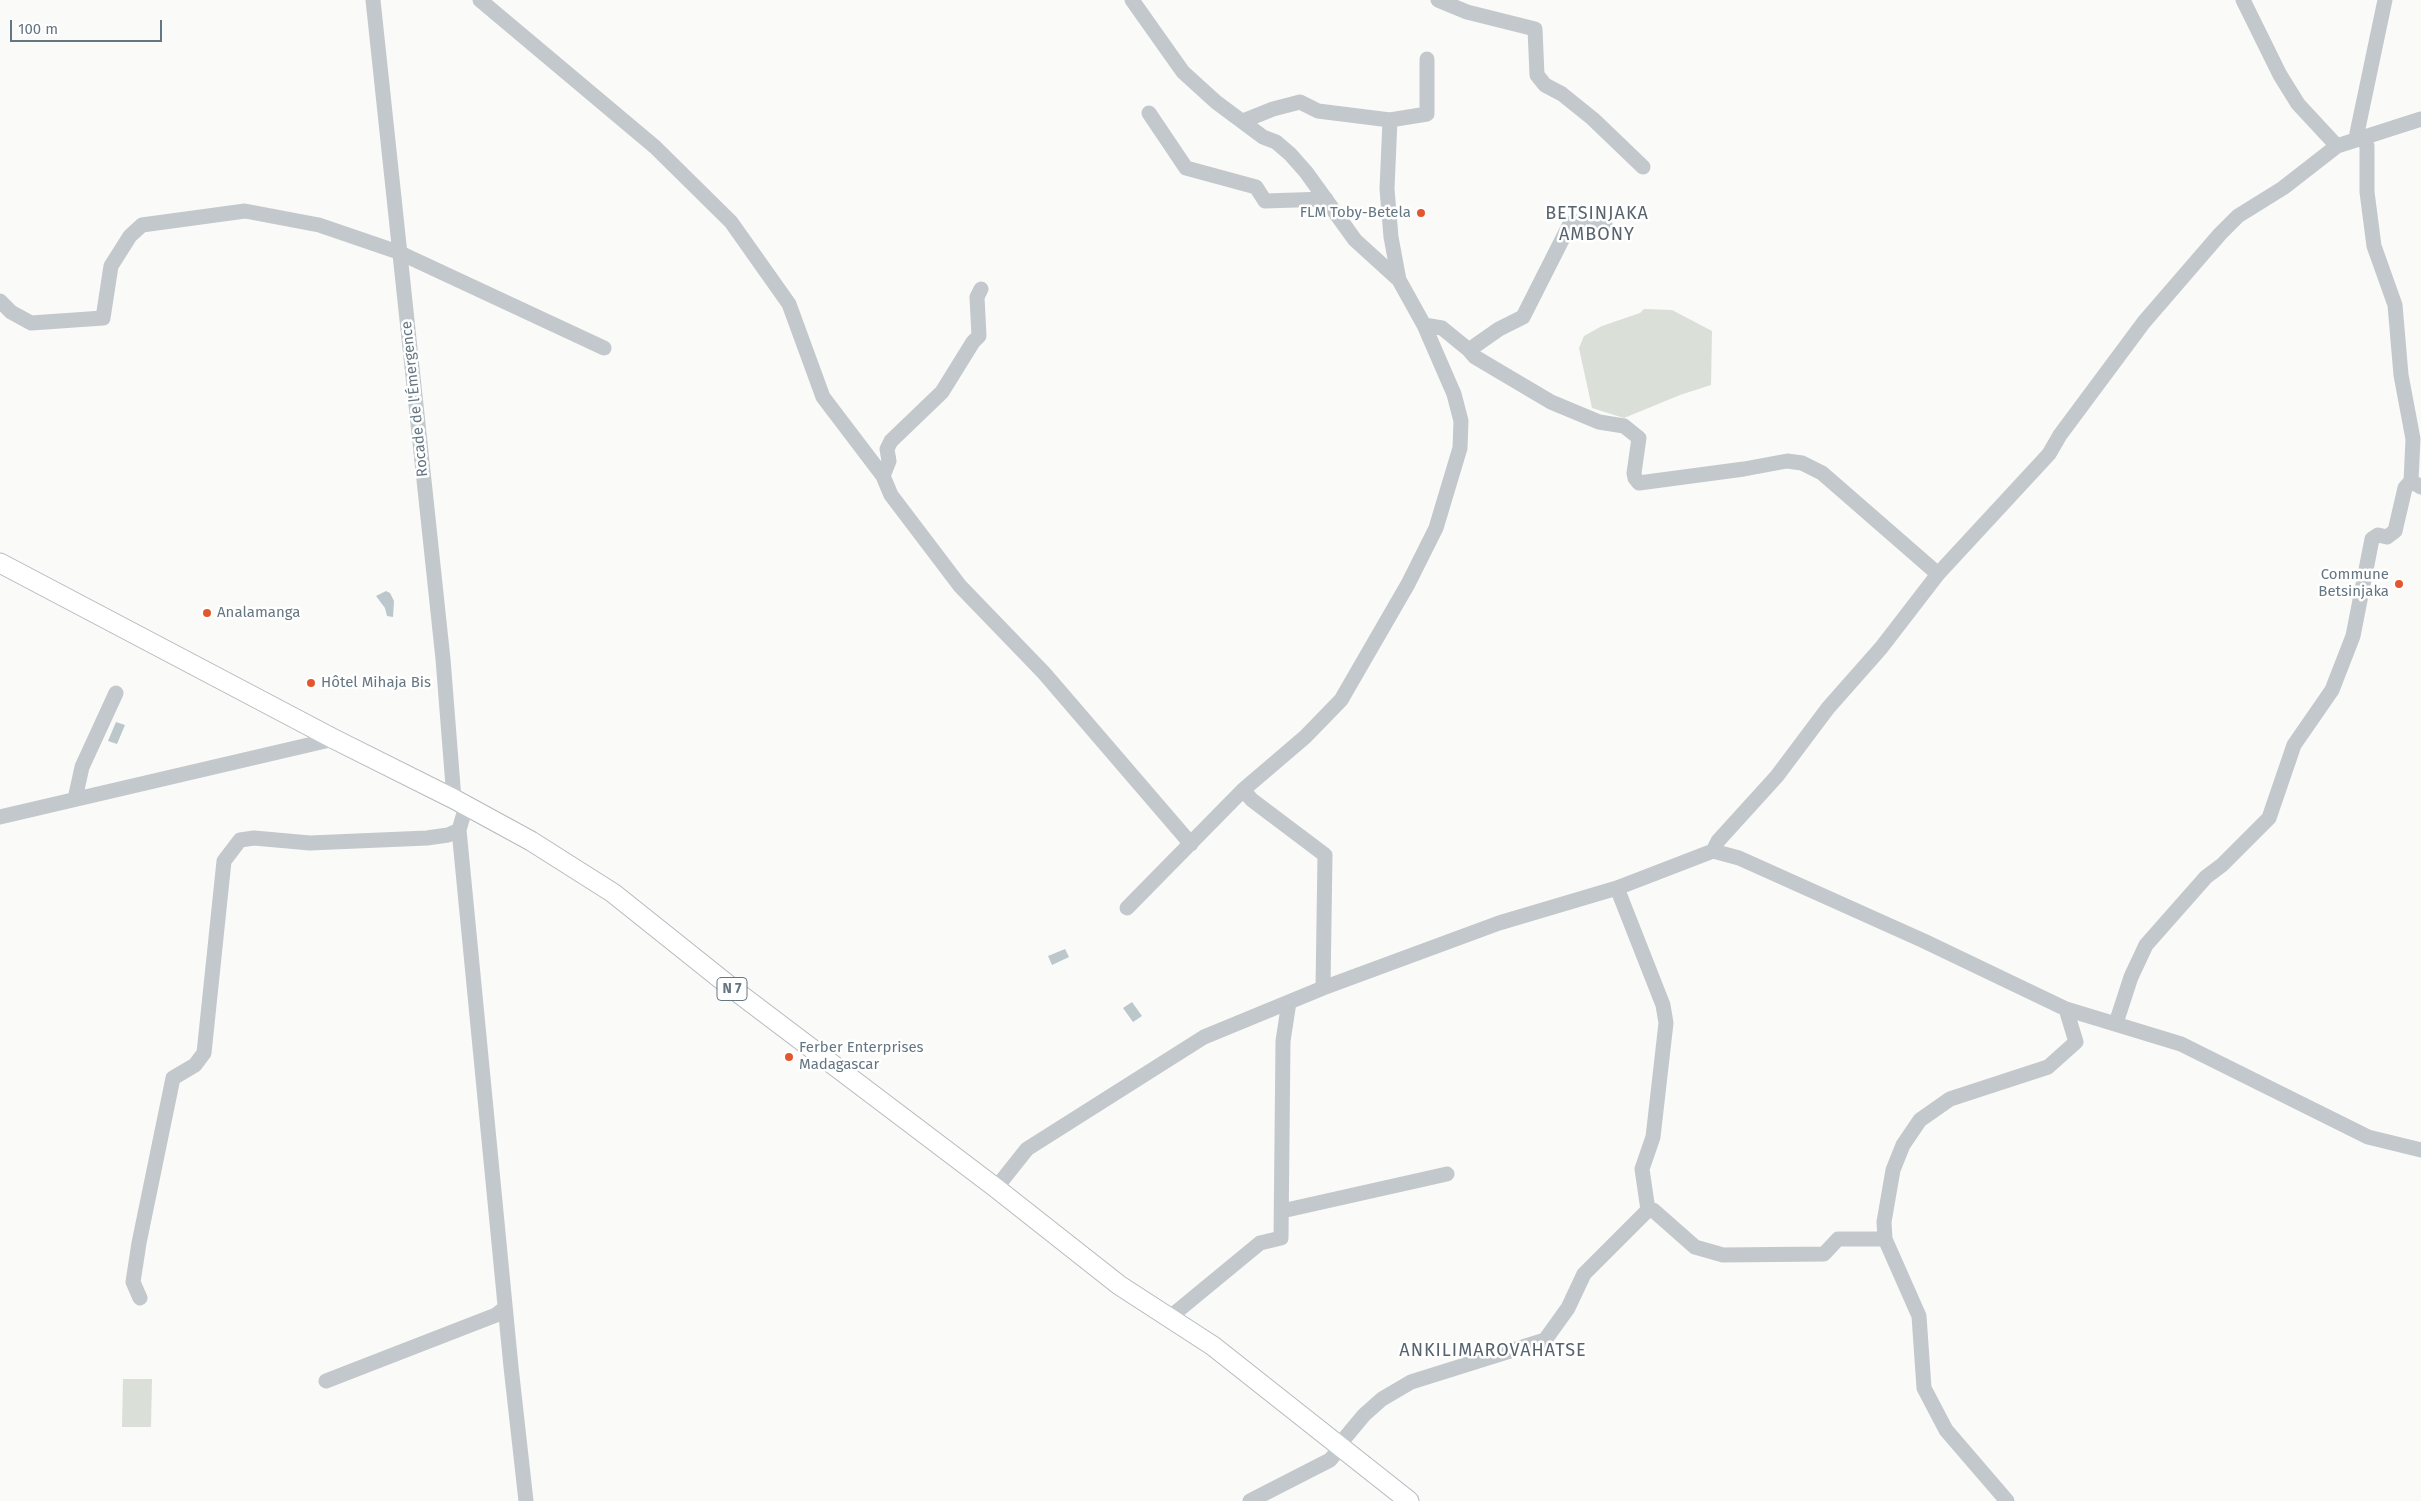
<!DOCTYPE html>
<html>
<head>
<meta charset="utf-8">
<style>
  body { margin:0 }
  #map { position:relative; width:2421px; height:1501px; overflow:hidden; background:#fafaf8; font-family:"Fira Sans",sans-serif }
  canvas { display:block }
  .scale { position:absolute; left:10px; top:20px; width:152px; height:22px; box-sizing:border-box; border:2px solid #657683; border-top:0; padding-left:6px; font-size:15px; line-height:18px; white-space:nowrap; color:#657683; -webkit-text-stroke:4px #fff; paint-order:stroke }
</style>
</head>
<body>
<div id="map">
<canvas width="2421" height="1501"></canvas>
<div class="scale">100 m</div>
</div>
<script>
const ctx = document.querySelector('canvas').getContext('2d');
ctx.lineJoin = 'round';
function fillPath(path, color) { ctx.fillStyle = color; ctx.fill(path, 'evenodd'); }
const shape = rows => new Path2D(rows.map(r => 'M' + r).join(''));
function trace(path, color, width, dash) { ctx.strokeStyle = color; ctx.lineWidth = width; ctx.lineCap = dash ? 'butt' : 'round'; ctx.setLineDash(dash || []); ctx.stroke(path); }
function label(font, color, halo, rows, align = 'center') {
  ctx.font = font + ' "Fira Sans",sans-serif'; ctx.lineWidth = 5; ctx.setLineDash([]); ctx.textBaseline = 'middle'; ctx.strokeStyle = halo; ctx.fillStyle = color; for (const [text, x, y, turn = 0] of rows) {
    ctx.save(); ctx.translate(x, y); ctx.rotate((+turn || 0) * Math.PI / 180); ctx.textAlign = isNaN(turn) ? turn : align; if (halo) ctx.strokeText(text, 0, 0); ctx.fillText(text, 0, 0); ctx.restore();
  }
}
const green = shape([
  [1644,309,1672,310,1712,331,1711,385,1680,395,1624,418,1592,408,1579,348,1584,336,1602,326,1640,313],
  [123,1379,152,1379,151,1427,122,1427]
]);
const water = shape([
  [386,591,390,593,394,601,393,617,387,616,385,608,376,596],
  [116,722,125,725,117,744,108,741],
  [1065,949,1069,957,1052,965,1048,956],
  [1132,1002,1142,1016,1133,1022,1123,1008]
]);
const minor = shape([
  [373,0,443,659,454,799],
  [480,0,655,147,731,222,789,304,823,397,883,476,891,495,960,586,1044,673,1191,844],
  [1132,0,1183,72,1216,102,1263,137,1276,142,1290,154,1306,172,1355,240,1399,280],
  [1438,0,1467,12,1535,29,1537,75,1545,85,1562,94,1593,119,1643,167],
  [2243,0,2280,75,2298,104,2337,146],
  [2385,0,2357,133,2362,137,2367,146,2367,192,2374,246,2395,305,2401,375,2413,439,2411,481,2421,487],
  [1149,113,1186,168,1256,187,1265,201,1326,199],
  [1243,121,1273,109,1300,102,1318,111,1390,120],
  [0,301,11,312,31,323,103,318,111,266,130,236,142,225,245,211,319,225,398,252,604,348],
  [1424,325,1442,328,1469,350,1475,357,1551,402,1599,422,1624,426,1639,438,1634,473,1635,478,1639,483,1744,469,1787,461,1802,463,1822,473,1938,574],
  [1469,350,1499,329,1523,317,1570,224,1575,222,1605,224],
  [883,476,889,461,887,449,891,441,942,392,973,342,979,336,977,297,981,289],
  [75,799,82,767,116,693],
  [466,806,459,830,511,1367,526,1501],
  [0,817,334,739],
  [1713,851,1739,858,1924,941,2066,1009,2181,1044,2368,1137,2421,1150],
  [1617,888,1663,1005,1666,1023,1653,1137,1642,1169,1648,1210,1653,1210,1695,1247,1723,1255,1824,1254,1838,1239,1885,1239],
  [1127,908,1243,790],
  [1323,988,1325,855,1252,800,1243,790,1305,737,1341,700,1408,584,1436,528,1460,448,1461,421,1454,394,1424,325,1399,280,1391,237,1387,189,1390,120,1427,114,1427,59],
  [2116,1023,2131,977,2146,945,2206,877,2222,865,2269,818,2294,745,2332,690,2353,636,2372,539,2378,535,2387,537,2395,531,2405,488,2411,481],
  [996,1188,1027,1149,1204,1037,1323,988,1499,923,1617,888,1713,851,1718,841,1777,776,1828,708,1881,648,1938,574,2049,454,2060,435,2144,322,2220,234,2238,216,2283,188,2337,146,2421,119],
  [1282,1211,1447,1174],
  [140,1298,133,1282,139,1243,173,1078,195,1065,204,1053,224,861,240,840,254,838,310,843,427,838,448,835,459,830],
  [1169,1318,1260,1243,1281,1238,1283,1041,1289,1002],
  [326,1381,496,1315,505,1308],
  [1339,1445,1364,1415,1382,1399,1411,1382,1545,1340,1568,1308,1584,1274,1648,1210],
  [1250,1501,1330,1460,1340,1448],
  [2007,1501,1946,1430,1924,1388,1919,1316,1885,1239,1884,1222,1893,1170,1903,1145,1920,1120,1950,1099,2048,1067,2076,1042,2066,1009]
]);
const major = shape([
  [0,563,334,739,454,799,531,841,613,893,737,992,996,1188,1119,1285,1213,1346,1409,1501]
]);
const markers = [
  [1421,213,5,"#e4572e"],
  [2399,584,5,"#e4572e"],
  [207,613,5,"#e4572e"],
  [311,683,5,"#e4572e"],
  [789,1057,5,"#e4572e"]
];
const shields = [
  [732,989,30]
];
const shieldNames = [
  ["N 7",732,989]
];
const poiNames = [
  ["FLM Toby-Betela",1411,213,"right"],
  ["Commune",2389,575,"right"],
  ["Betsinjaka",2389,592,"right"],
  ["Analamanga",217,613],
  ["Hôtel Mihaja Bis",321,683],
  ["Ferber Enterprises",799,1048],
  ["Madagascar",799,1065]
];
const streetNames = [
  ["Rocade de l'Émergence",415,399,-96]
];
const quarterNames = [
  ["BETSINJAKA",1597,214],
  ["AMBONY",1597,235],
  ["ANKILIMAROVAHATSE",1493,1351]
];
fillPath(green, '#dadfd7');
fillPath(water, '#bbc7cb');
trace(major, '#b5babe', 21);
trace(minor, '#c3c8cc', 15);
trace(major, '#fff', 19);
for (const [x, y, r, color] of markers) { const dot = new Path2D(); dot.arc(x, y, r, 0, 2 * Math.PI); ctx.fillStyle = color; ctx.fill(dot); trace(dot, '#fff', 2); }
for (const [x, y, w] of shields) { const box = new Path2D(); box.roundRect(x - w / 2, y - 11.5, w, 23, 4); ctx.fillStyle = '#fff'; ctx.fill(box); trace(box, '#657683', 1); }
label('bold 14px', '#657683', null, shieldNames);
label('15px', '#657683', '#fff', poiNames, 'left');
label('15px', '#657683', '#fff', streetNames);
ctx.letterSpacing = '1px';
label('18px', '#57646e', '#fff', quarterNames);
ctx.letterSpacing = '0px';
</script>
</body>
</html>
